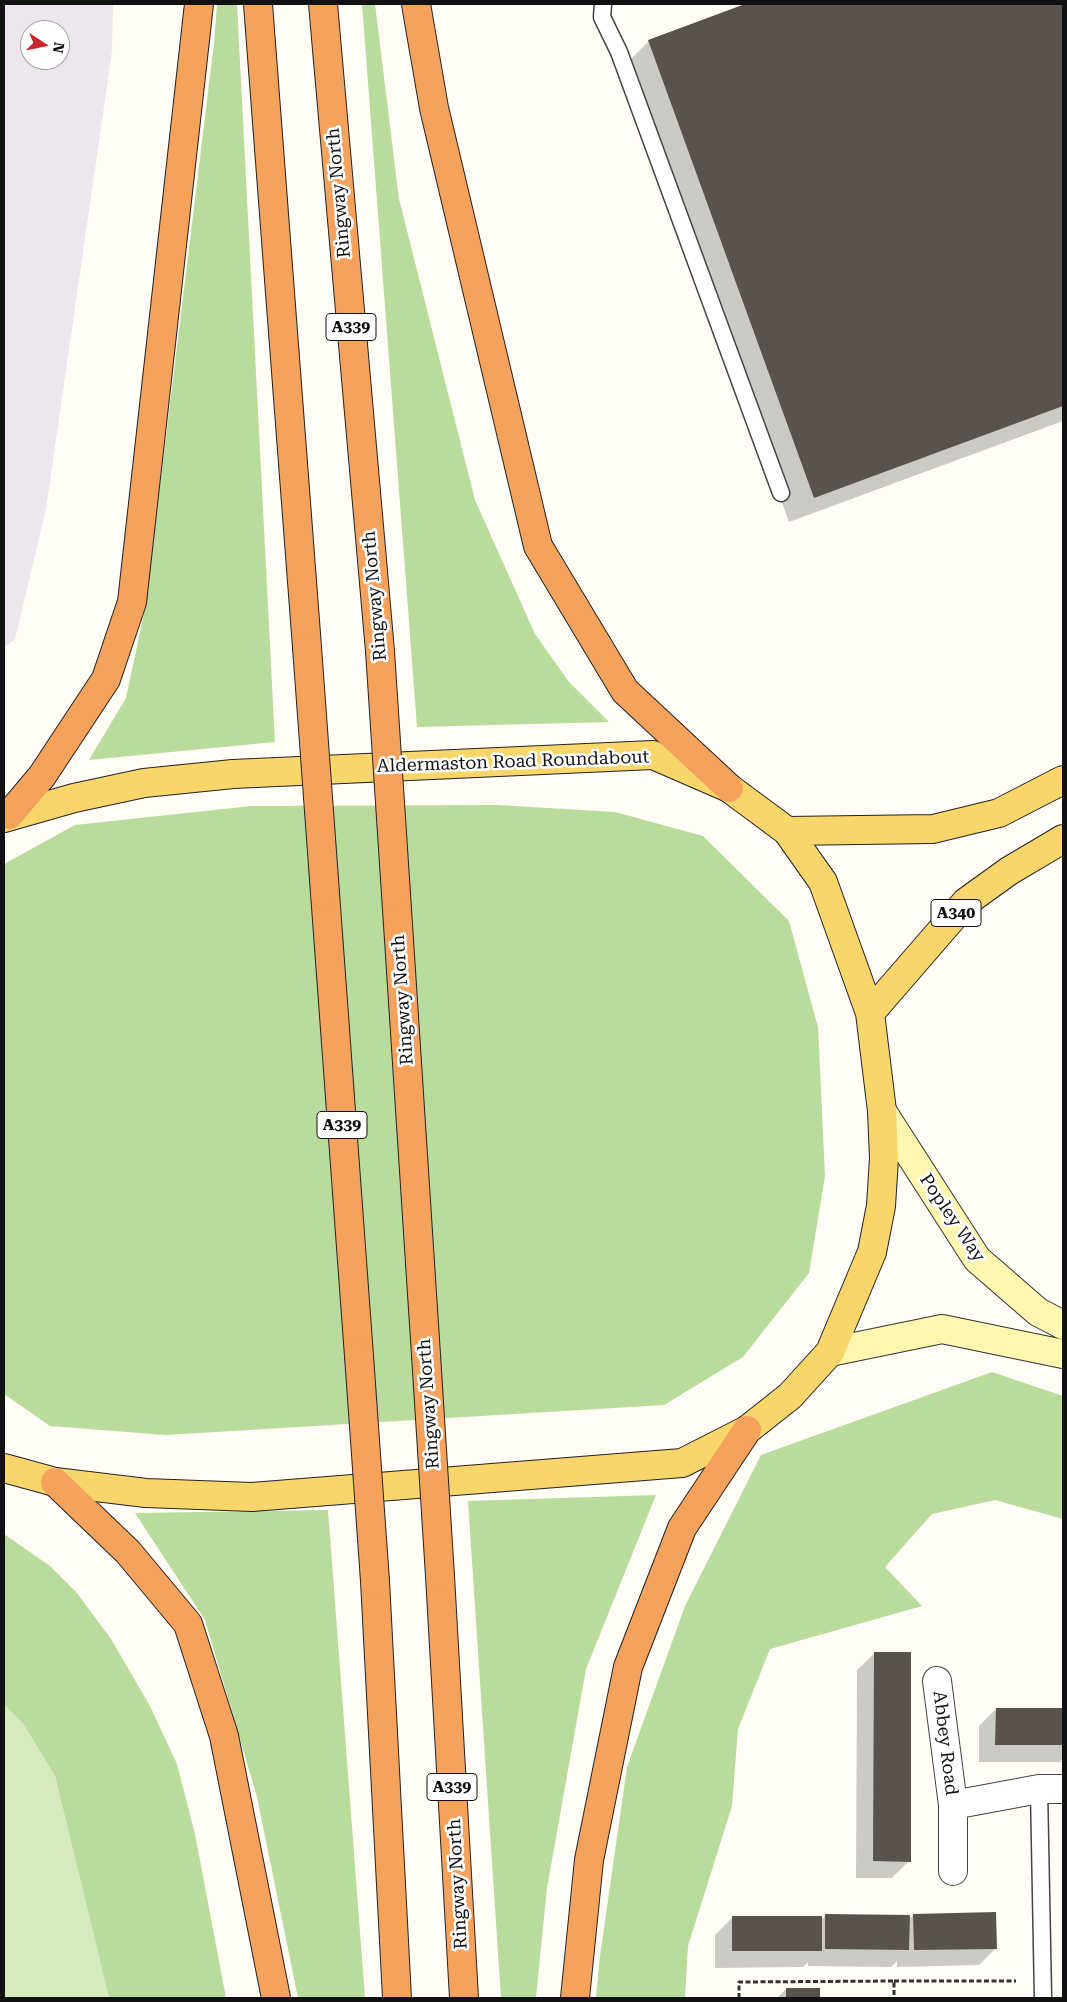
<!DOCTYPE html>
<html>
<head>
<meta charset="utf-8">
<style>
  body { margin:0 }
  #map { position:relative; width:1067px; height:2002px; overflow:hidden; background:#fffdf5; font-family:"Roboto Serif",serif }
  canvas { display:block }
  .frame { position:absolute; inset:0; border:5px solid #111; pointer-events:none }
  .north { position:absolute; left:20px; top:20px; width:50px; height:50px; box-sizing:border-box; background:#fff; border:1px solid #a0a0a0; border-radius:50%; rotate:101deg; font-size:14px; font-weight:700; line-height:20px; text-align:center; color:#111 }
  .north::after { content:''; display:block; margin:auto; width:18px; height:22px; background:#c4262e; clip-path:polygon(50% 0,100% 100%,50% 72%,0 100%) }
</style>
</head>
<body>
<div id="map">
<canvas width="1067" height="2002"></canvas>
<div class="frame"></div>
<div class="north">N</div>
</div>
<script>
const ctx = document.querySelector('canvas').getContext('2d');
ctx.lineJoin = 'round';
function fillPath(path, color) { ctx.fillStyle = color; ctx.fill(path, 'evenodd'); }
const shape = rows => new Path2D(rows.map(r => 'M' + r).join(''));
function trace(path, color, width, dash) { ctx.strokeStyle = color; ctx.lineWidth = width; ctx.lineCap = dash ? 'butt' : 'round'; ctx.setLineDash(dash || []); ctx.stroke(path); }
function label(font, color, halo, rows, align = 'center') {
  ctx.font = font + ' "Roboto Serif",serif'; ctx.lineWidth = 5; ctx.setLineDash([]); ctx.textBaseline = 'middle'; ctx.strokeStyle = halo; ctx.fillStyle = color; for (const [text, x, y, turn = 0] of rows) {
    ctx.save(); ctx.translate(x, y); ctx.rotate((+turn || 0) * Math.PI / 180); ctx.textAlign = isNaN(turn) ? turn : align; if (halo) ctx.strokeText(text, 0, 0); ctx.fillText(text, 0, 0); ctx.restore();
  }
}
const industrial = shape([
  [4,4,113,4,112,51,46,509,15,639,4,648],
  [30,30,60,30,60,60,30,60]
]);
const green = shape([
  [4,1705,24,1725,55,1776,109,1998,4,1998]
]);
const forest = shape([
  [217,4,237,4,275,742,89,760,126,698,145,609,214,43],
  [362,4,375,4,399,199,475,500,535,634,569,682,609,722,417,727],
  [498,805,615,812,703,836,789,921,818,1027,825,1176,809,1273,743,1357,664,1405,166,1435,50,1426,4,1394,4,864,75,825,251,806],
  [992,1372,1063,1396,1063,1519,995,1500,932,1514,885,1567,922,1606,770,1649,738,1729,732,1806,688,1946,685,1998,596,1998,600,1956,627,1767,685,1606,761,1455],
  [656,1495,586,1669,547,1888,536,1998,501,1998,468,1501],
  [328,1510,365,1998,298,1998,257,1797,205,1620,135,1513],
  [4,1534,50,1566,77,1593,111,1639,150,1706,177,1764,195,1834,226,1998,109,1998,55,1776,24,1725,4,1705]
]);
const shadow = shape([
  [748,4,1063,4,1063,421,789,522,624,66,649,41],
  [875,1653,909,1861,892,1878,856,1878,857,1670],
  [996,1709,1063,1709,1063,1759,1060,1762,979,1762,979,1726],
  [826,1915,908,1920,913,1915,996,1948,979,1965,897,1967,897,1961,891,1967,808,1966,808,1962,803,1967,715,1968,715,1935,732,1918,820,1921],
  [786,1989,819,1989,819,1998,777,1998]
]);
const building = shape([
  [745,4,1063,4,1063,406,814,498,648,40],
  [874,1652,911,1652,911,1862,873,1861],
  [996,1708,1063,1708,1063,1745,995,1745],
  [996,1912,997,1949,914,1950,913,1914],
  [825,1914,910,1915,909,1950,825,1949],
  [732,1916,822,1916,822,1951,732,1951],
  [786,1988,820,1988,820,1998,786,1998]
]);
const path = shape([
  [894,1981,1016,1981],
  [739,1998,739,1982,894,1981,894,1998]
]);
const lane = shape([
  [603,4,602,17,619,52,781,493],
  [1039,1789,1043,1998]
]);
const street = shape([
  [937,1681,953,1805,953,1871],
  [953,1805,1039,1789,1063,1789]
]);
const secondary = shape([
  [882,1111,977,1259,1038,1312,1063,1325],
  [830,1352,942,1329,1063,1354]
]);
const primary = shape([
  [4,818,74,798,144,783,233,774,653,755,729,788,787,831,823,882,870,1013,882,1111,884,1158,881,1206,872,1252,830,1352,790,1396,747,1430,682,1463,252,1497,146,1493,55,1482,4,1468],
  [787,831,933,829,999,813,1063,780],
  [870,1013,966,902,1009,871,1063,839]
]);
const highway = shape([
  [258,4,307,647],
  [323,4,380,651],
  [416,4,434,108,538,546,625,691,729,788],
  [9,815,42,776,106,679,132,602,199,4],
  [325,893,359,1356],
  [396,894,426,1355],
  [55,1482,128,1552,188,1624,224,1736,276,1998],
  [440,1576,464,1998],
  [375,1581,397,1998],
  [575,1998,589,1860,628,1667,682,1528,747,1430]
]);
const highwayBridge = shape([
  [307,647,325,893],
  [380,651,396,894],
  [426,1355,440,1576],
  [359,1356,375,1581]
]);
const shields = [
  [351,327,50],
  [956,913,50],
  [342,1125,50],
  [452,1787,50]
];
const shieldNames = [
  ["A339",351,327],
  ["A340",956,913],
  ["A339",342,1125],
  ["A339",452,1787]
];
const streetNames = [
  ["Ringway North",339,193,-95],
  ["Ringway North",375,596,-95],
  ["Aldermaston Road Roundabout",513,762,-2],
  ["Ringway North",403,1000,-94],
  ["Popley Way",952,1218,56],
  ["Ringway North",429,1404,-94],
  ["Abbey Road",945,1743,83],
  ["Ringway North",458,1884,-93]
];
fillPath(industrial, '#eee6ef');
fillPath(green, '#d5ebbd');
fillPath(forest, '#b9dc9c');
fillPath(shadow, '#0003');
fillPath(building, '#5a524d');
trace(lane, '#444', 19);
trace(street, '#444', 30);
trace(secondary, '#333', 30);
trace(primary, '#222', 30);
trace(highway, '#222', 30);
trace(path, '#333', 3, [5, 2.5]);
trace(lane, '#fff', 16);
trace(street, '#fff', 28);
trace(secondary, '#fff6b0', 28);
trace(primary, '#f9d66b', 28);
trace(highway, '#f5a25d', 28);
trace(highwayBridge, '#222', 30, []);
trace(highwayBridge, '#f5a25d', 28);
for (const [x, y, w] of shields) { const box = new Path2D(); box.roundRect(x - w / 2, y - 13.5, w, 27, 4); ctx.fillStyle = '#fff'; ctx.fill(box); trace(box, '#111', 1); }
label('bold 16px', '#111', null, shieldNames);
label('18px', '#111', '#fff', streetNames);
</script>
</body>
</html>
